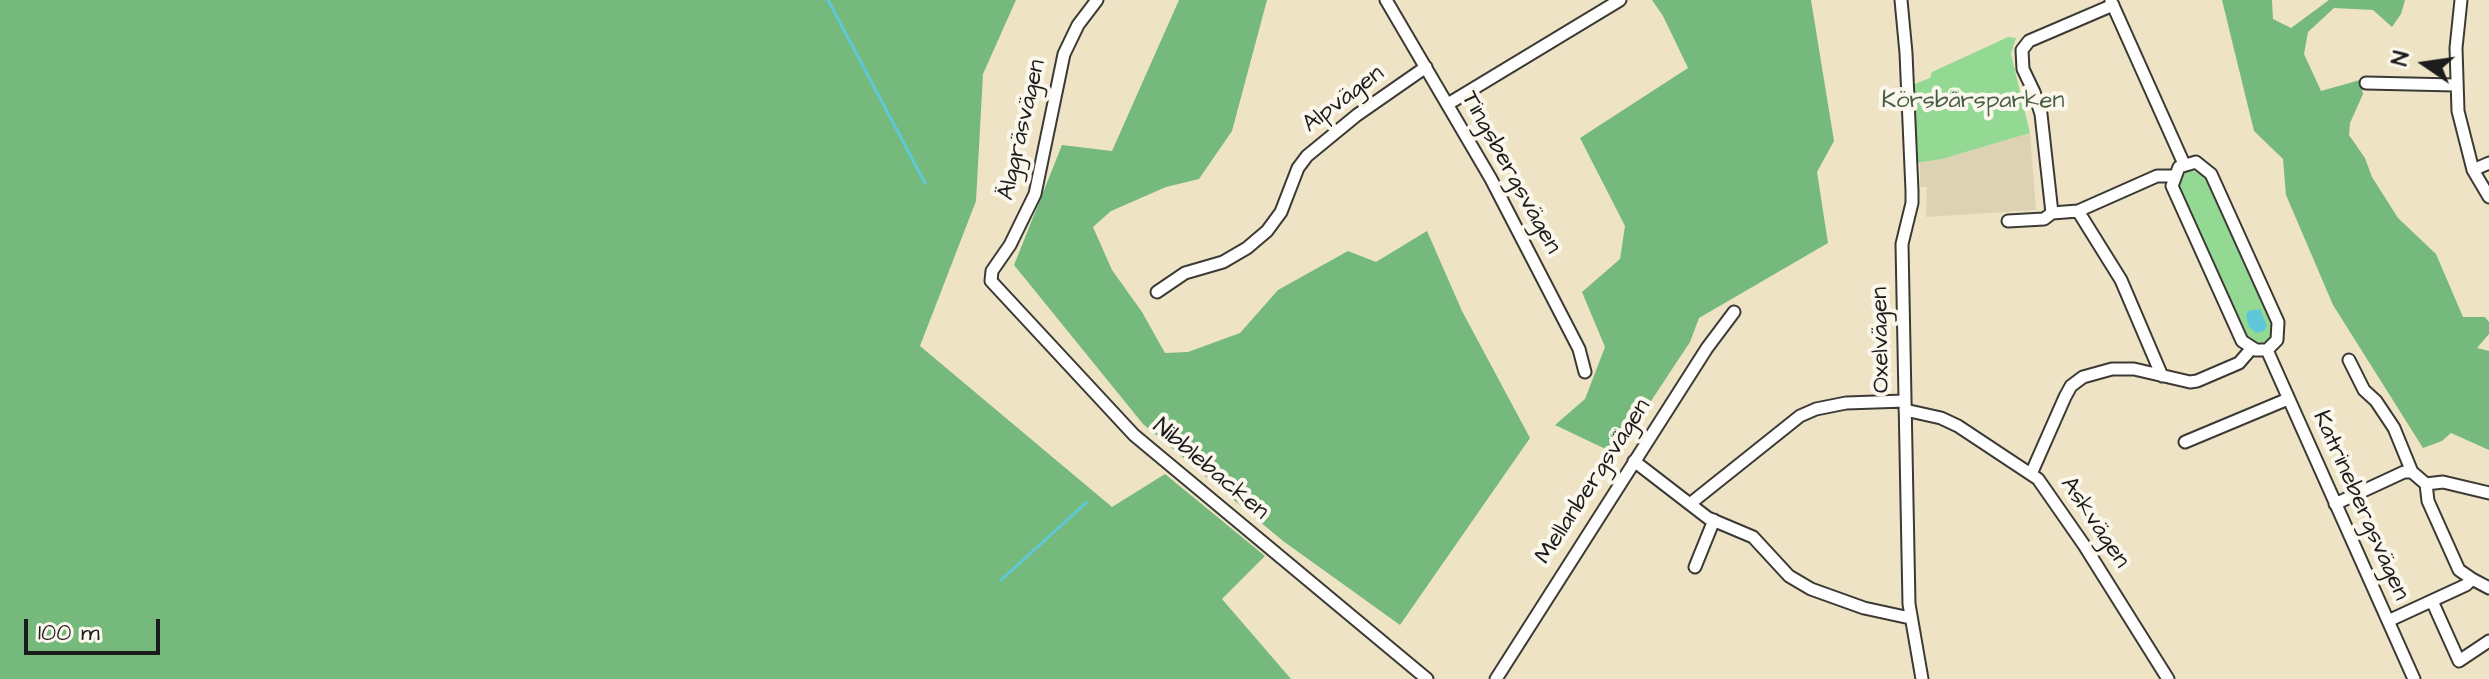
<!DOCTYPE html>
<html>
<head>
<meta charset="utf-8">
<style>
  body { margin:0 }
  #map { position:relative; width:2489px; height:679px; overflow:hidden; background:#eee4c5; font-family:"Architects Daughter",sans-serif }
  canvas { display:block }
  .north { position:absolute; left:2385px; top:24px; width:80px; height:80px; -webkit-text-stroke:6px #fbf7ec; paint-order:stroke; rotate:283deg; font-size:22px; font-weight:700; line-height:32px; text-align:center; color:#1c1c1c }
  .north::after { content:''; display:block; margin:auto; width:28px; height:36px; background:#1c1c1c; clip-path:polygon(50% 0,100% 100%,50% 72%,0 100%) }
  .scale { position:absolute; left:24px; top:619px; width:136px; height:36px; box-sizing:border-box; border:4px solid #1c1c1c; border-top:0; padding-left:10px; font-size:24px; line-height:28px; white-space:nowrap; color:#1c1c1c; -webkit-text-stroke:6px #fbf7ec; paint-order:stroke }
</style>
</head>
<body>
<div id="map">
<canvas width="2489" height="679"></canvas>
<div class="north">N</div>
<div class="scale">100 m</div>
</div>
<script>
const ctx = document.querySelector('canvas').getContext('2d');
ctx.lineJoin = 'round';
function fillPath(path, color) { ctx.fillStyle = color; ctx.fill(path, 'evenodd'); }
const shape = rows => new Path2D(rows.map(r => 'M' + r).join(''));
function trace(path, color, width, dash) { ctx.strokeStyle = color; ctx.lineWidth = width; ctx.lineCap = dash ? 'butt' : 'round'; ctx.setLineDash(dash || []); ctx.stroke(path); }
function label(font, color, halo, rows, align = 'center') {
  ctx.font = font + ' "Architects Daughter",sans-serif'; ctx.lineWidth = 8; ctx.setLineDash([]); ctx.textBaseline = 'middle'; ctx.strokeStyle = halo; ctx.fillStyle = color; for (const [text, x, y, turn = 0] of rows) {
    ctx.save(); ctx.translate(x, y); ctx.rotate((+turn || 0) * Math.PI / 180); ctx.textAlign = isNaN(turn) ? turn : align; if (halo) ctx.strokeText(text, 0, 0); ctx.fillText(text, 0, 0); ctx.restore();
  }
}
const built = shape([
  [2030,133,2036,210,1926,217,1927,187,1920,187,1920,162,1942,159]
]);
const green = shape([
  [2008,37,2016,38,2011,54,2030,133,1942,159,1915,163,1912,85,1930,78,1932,72],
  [2188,170,2202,173,2210,184,2273,322,2273,336,2266,343,2253,342,2243,334,2180,193,2180,178]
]);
const forest = shape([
  [0,0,1016,0,983,74,976,201,920,346,1112,507,1165,474,1265,556,1222,599,1291,679,0,679],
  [1179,0,1267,0,1232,131,1199,179,1166,187,1111,211,1093,227,1112,270,1142,312,1165,353,1188,352,1240,333,1278,290,1348,251,1376,262,1427,231,1462,311,1530,438,1400,625,1283,541,1143,424,1014,265,1062,145,1112,151],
  [1652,0,1811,0,1834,141,1817,172,1828,243,1699,318,1690,342,1616,454,1555,425,1585,399,1605,347,1582,292,1620,259,1625,226,1580,138,1688,68,1663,16],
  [2222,0,2272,0,2273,19,2291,28,2329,0,2405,0,2401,14,2392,27,2373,10,2334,8,2308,32,2304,54,2321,91,2360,80,2363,94,2350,123,2349,135,2365,158,2372,177,2398,218,2436,254,2463,317,2485,317,2489,322,2489,334,2477,348,2489,351,2489,450,2451,433,2442,441,2423,448,2333,305,2286,195,2283,159,2254,131]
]);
const water = shape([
  [2260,309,2267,326,2264,331,2256,333,2249,327,2246,316,2248,311]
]);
const stream = shape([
  [828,0,925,183],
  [1001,580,1087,502]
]);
const minor = shape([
  [1097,0,1078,25,1064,54,1035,194,1010,245,992,271,991,281,1134,435,1427,679],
  [1386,0,1491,179,1579,349,1585,372],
  [1901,0,1906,53,1912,191,1912,203,1902,244,1909,604,1922,679],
  [2461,0,2456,48,2458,111,2473,170,2489,197],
  [2111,1,2184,164],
  [2366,83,2455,85],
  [1448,104,1620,0],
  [2196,162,2211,174,2278,322,2277,340,2267,350,2256,350,2242,341,2172,186,2179,167,2196,162],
  [2473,170,2489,163],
  [2078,211,2121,280,2162,376],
  [2052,213,2041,114,2034,92,2023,69,2022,50,2029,41,2113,5],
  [2008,221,2044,219,2052,213,2078,211,2157,176,2174,176],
  [1157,292,1185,273,1223,262,1247,248,1267,231,1281,212,1298,168,1307,156,1357,115,1426,67],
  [2267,350,2414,679],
  [2349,360,2364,390,2376,401,2394,428,2412,472],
  [1905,410,1941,418,1958,426,2038,479,2084,545,2168,679],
  [2185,442,2288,399],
  [1634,461,1708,518,1753,537,1789,576,1811,589,1864,608,1910,618],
  [2031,474,2065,397,2071,386,2083,377,2112,369,2134,369,2190,382,2197,381,2239,363,2252,348],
  [2426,484,2443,482,2489,493],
  [1691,503,1800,416,1816,409,1846,403,1905,401],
  [2335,504,2404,472,2412,472,2426,484,2428,501,2459,570,2472,579,2466,585,2388,621],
  [1695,567,1714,520],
  [2472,579,2489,588],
  [2432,601,2459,661,2489,641],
  [1496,679,1707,348,1734,312]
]);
const streetNames = [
  ["Alpvägen",1344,100,-37],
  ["Älggräsvägen",1023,130,-77],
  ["Tingsbergsvägen",1510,173,61],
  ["Oxelvägen",1882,340,-91],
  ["Nibblebacken",1210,470,40],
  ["Mellanbergsvägen",1594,482,-57],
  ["Katrinebergsvägen",2360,506,66],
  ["Askvägen",2094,523,56]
];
const parkNames = [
  ["Körsbärsparken",1973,102]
];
fillPath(built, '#ddd3b4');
fillPath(green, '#93d993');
fillPath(forest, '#76b97d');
fillPath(water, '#5ec8d9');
trace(stream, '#5ec8d9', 3);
trace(minor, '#3c3a35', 15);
trace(minor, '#fff', 11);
label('24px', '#1c1c1c', '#fbf7ec', streetNames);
label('24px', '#465e46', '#fbf7ec', parkNames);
</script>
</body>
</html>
